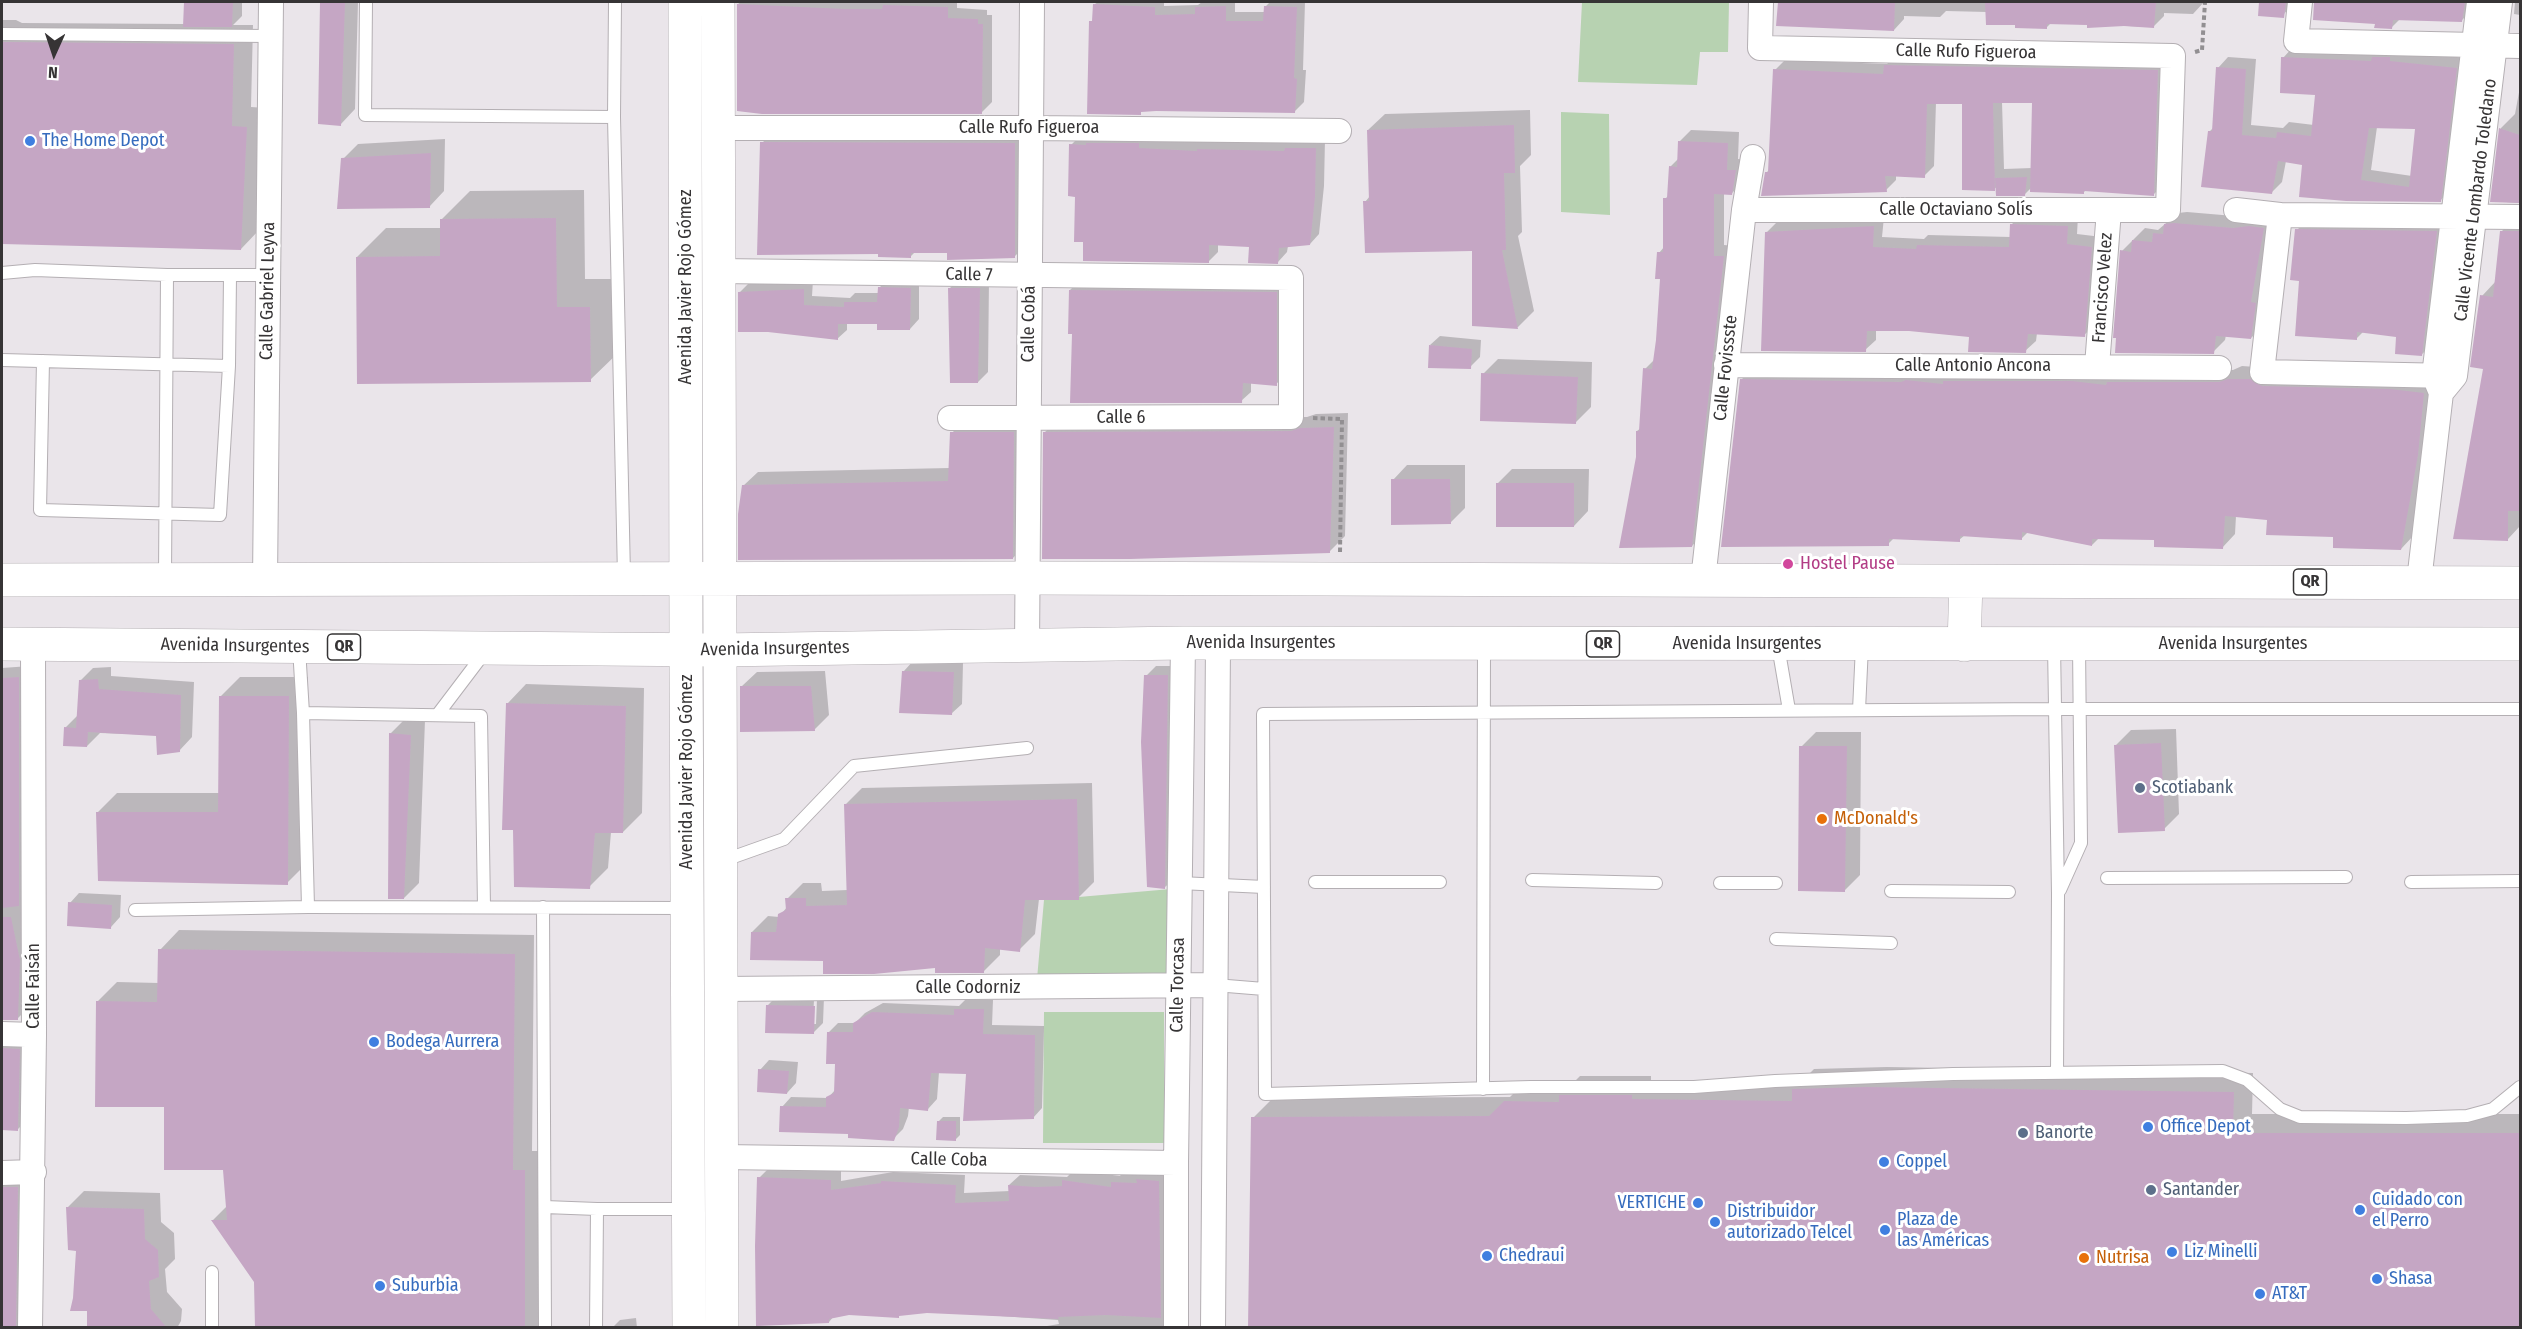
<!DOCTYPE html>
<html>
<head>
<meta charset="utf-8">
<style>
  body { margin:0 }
  #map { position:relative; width:2522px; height:1329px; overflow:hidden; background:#eae5ea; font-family:"Fira Sans Condensed",sans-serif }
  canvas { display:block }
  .frame { position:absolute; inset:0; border:3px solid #363435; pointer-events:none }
  .north { position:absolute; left:24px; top:24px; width:60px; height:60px; -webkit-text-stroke:4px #fff; paint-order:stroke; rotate:183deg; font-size:16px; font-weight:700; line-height:24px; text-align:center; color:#363435 }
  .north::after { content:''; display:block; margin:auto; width:21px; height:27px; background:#363435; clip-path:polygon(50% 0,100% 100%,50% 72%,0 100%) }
</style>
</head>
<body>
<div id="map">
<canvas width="2522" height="1329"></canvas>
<div class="frame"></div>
<div class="north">N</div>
</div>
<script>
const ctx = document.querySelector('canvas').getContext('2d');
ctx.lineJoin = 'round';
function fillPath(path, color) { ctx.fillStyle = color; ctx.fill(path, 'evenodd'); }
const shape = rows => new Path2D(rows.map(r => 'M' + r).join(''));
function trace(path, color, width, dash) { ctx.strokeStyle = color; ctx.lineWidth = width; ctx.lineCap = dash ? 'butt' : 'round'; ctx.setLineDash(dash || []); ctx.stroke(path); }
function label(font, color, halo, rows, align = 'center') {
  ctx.font = font + ' "Fira Sans Condensed",sans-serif'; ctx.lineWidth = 6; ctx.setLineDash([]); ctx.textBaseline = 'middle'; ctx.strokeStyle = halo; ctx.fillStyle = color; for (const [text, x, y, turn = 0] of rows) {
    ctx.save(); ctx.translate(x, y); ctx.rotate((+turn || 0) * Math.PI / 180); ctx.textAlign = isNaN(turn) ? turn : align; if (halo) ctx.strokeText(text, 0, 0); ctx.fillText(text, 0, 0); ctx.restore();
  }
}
const green = shape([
  [1582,2,1729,2,1728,52,1700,52,1697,85,1578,82],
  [1561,112,1609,114,1610,215,1561,212],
  [1171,889,1168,978,1037,979,1044,900],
  [1044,1012,1164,1012,1164,1143,1043,1143]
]);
const shadow = shape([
  [186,2,242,2,242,16,233,25,253,25,251,107,266,108,260,229,241,249,2,242,2,20,16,20,22,23,185,24],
  [322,2,358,2,355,109,341,124,320,123],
  [741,2,957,2,957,8,987,10,987,15,992,15,992,102,982,112,738,4],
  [1098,2,1164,2,1164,6,1198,5,1202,2,1235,2,1235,12,1265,12,1265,7,1270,2,1305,2,1303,70,1306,70,1304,102,1295,111,1142,111,1140,113,1091,22,1094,19,1095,4],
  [1779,2,2204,2,2193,14,2164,13,2164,16,2153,27,2051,23,2046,28,2017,23,1987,12,1946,11,1940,17,1904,16,1904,19,1894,30,1778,25],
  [2285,2,2294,2,2284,14],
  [2315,2,2473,2,2472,10,2462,20,2400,19,2392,27,2376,23,2314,18],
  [2515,2,2520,2,2520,15,2514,14],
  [2293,47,2400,51,2466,58,2450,190,2440,201,2346,200,2304,163,2286,161,2282,182,2271,193,2209,132,2214,127,2218,68,2228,57,2256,59,2251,125,2283,128,2289,122,2314,125,2317,93,2283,58],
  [2377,127,2417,128,2412,176,2371,170],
  [1896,55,2168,61,2164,184,2154,194,2087,189,2083,193,2032,187,2025,194,1997,187,1994,189,1964,102,1936,102,1934,166,1924,176,1896,175,1896,180,1886,190,1766,173,1769,170,1775,70,1785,60,1887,64],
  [2002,102,2033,102,2032,168,2004,169],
  [2520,87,2520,203,2492,201,2501,128,2515,114],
  [1530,110,1531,155,1520,166,1522,232,1518,236,1534,311,1518,327,1473,325,1473,249,1365,202,1370,196,1368,130,1385,114],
  [1691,130,1739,132,1738,159,1747,160,1743,182,1731,194,1724,193,1724,245,1735,246,1703,534,1692,546,1638,457,1637,431,1641,428,1645,369,1655,359,1662,278,1659,253,1664,247,1665,199,1669,195,1670,167,1679,158,1680,141],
  [772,133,1025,133,1025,246,1015,256,916,251,911,256,880,252,762,143],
  [1081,135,1206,142,1208,140,1325,139,1324,186,1319,234,1310,244,1288,246,1287,252,1278,262,1250,245,1218,244,1218,252,1209,261,1084,241,1071,145],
  [445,139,444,191,430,206,343,159,358,144],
  [584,190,585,279,618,279,619,352,590,380,357,257,386,228,442,228,441,220,470,191],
  [2187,212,2246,217,2275,216,2263,326,2251,338,2226,335,2225,340,2213,352,2122,251,2145,228,2158,230,2178,213],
  [2022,214,2078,216,2077,234,2102,237,2095,325,2084,335,2037,333,2036,341,2025,351,1971,335,1909,329,1876,329,1876,340,1865,350,1766,233,1776,223,1884,217,1882,237,1924,239,1928,235,2011,237,2011,225],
  [2517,216,2520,216,2520,526,2508,539,2485,368,2482,296,2496,281,2501,232],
  [2308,219,2448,220,2433,344,2421,355,2398,335,2364,331,2356,339,2301,279,2297,230],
  [888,279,919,279,919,319,910,329,878,323,847,323,847,330,837,339,739,293,748,284,813,280,812,296,850,298,855,293,879,293,879,288],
  [959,279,989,279,988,372,978,382,949,289],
  [1080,280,1286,283,1286,375,1276,384,1251,383,1251,392,1241,401,1074,333,1070,290],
  [1440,336,1481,340,1480,357,1470,367,1430,345],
  [1498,359,1592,362,1591,407,1576,422,1483,374],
  [2242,366,2436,380,2414,535,2401,549,2335,536,2269,519,2236,516,2235,534,2222,548,2156,539,2099,538,2092,545,2028,532,2021,539,1965,535,1959,540,1895,537,1888,544,1741,380,1754,367,2233,370],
  [1348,413,1345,536,1330,551,1044,433,1059,418,1307,417,1316,414],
  [966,418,1028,418,1027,543,1013,558,743,486,758,472,950,468,952,433],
  [1407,465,1465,465,1465,508,1450,523,1393,480],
  [1512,469,1589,469,1588,511,1574,526,1497,484],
  [913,661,963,663,962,704,952,713,904,671],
  [30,666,29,1007,17,1019,2,1019,2,668],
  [1156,666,1177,666,1175,878,1165,887,1146,676],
  [111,667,111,676,194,682,192,737,179,751,158,735,100,733,87,746,65,728,78,715,80,681,93,668],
  [825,671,829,715,814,730,742,686,757,672],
  [240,677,308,677,307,863,287,883,98,812,117,793,220,793,220,697],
  [526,684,644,688,642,813,623,832,611,832,608,868,589,887,514,829,508,703],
  [405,719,425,720,419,883,404,898,390,734],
  [2176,729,2179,814,2164,829,2116,745,2131,730],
  [1816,732,1861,732,1860,875,1845,890,1801,747],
  [1092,783,1094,882,1078,898,1039,899,1035,934,1019,950,1000,948,1000,955,984,971,825,960,752,932,768,916,779,917,787,907,787,899,803,883,821,883,822,891,848,890,846,804,862,788],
  [79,893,121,895,120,917,111,927,70,903],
  [179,930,534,935,532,1151,544,1151,545,1328,256,1328,256,1281,213,1220,227,1206,224,1169,166,1106,97,1002,117,982,159,983,160,950],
  [777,996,824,997,823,1023,814,1032,767,1006],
  [814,999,817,999,816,1024,813,1024],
  [965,1000,993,1000,992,1025,1044,1026,1042,1108,1033,1118,968,1072,939,1072,937,1099,928,1109,909,1107,908,1116,903,1129,893,1139,850,1132,782,1107,791,1097,828,1098,835,1090,837,1063,829,1032,838,1023,855,1023,865,1013,883,1003,959,1006],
  [2,1030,30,1038,29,1118,18,1129,2,1129],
  [769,1060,798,1062,796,1083,787,1093,760,1070],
  [1887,1067,2253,1073,2252,1114,2520,1114,2520,1328,1249,1328,1253,1118,1273,1098,1510,1097,1526,1081,1574,1082,1580,1076,1651,1076,1651,1080,1801,1082,1814,1069],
  [943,1117,960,1117,960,1135,955,1140,939,1121],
  [769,1168,841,1171,841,1181,893,1172,965,1175,964,1193,1010,1191,1009,1185,1020,1175,1067,1177,1074,1170,1120,1176,1123,1172,1169,1171,1167,1328,1035,1328,1059,1324,1058,1320,927,1311,849,1313,834,1316,829,1322,759,1178],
  [2,1174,29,1175,34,1328,2,1328],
  [84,1191,160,1193,161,1222,174,1233,175,1259,165,1269,167,1292,182,1309,181,1321,177,1328,88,1328,89,1309,75,1298,77,1249,67,1208],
  [636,1318,637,1328,612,1328,620,1320]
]);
const building = shape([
  [184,2,233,2,232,27,183,27],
  [320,2,345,2,341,126,318,124],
  [1778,2,1895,2,1894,31,1776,26],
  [1985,2,2156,2,2154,28,2124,26,2087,28,2087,25,2047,24,2047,29,2015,28,2015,25,1986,25],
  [2259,2,2286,2,2284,18,2258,16],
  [2314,2,2465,2,2462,22,2393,20,2392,29,2374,28,2375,24,2313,20],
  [737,4,845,9,882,9,883,5,948,7,948,18,978,19,978,24,983,24,982,114,762,114,737,111],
  [1093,4,1155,7,1155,15,1195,14,1195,7,1226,6,1226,21,1263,21,1264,6,1297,7,1294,78,1297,79,1295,113,1156,111,1141,112,1141,115,1087,114,1089,21,1092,21],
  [2,42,234,44,232,126,247,127,241,250,2,244],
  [2281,57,2371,61,2372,57,2390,57,2390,61,2457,68,2441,202,2346,201,2299,197,2302,165,2278,161,2272,194,2201,187,2208,131,2212,131,2216,67,2246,69,2242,135,2276,138,2277,132,2311,136,2315,95,2280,93],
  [2369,128,2415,129,2409,187,2361,180],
  [1884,65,2158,70,2154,196,2084,191,2084,194,2030,192,2032,103,1993,103,1995,191,1962,190,1962,104,1927,104,1925,178,1885,176,1887,192,1761,196,1765,172,1768,172,1773,69,1883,74],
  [1514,125,1515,173,1504,173,1506,250,1502,250,1518,329,1472,326,1472,251,1365,253,1363,201,1369,201,1367,130],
  [2499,128,2520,135,2520,203,2490,202],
  [1678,141,1728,143,1727,170,1736,170,1732,195,1714,194,1714,256,1724,256,1692,547,1619,548,1636,457,1636,431,1639,431,1643,368,1652,369,1656,340,1660,279,1655,279,1657,252,1663,252,1663,198,1667,198,1669,166,1677,167],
  [760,142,1015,143,1015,258,947,260,947,253,911,253,911,258,878,257,878,254,757,255],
  [1086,143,1139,143,1139,148,1197,151,1197,149,1284,151,1285,148,1316,148,1315,197,1310,245,1279,248,1278,264,1248,263,1249,247,1209,245,1209,263,1083,261,1083,242,1074,242,1075,197,1068,196,1069,144,1086,145],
  [431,153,430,208,337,209,341,158],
  [2027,177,2025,196,1996,196,1995,178],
  [556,218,557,307,590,307,591,382,357,384,356,257,440,256,440,219],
  [2174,223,2233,228,2249,226,2264,228,2251,302,2256,303,2251,339,2216,336,2214,354,2115,353,2116,338,2113,338,2120,250,2131,252,2132,240,2152,242,2153,233,2163,234,2164,224],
  [2010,224,2068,226,2067,244,2092,247,2085,337,2028,334,2026,353,1968,352,1969,337,1909,331,1867,331,1866,352,1761,351,1765,232,1874,226,1873,247,1916,249,1917,245,2009,247],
  [2295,229,2437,231,2422,356,2395,354,2396,337,2357,332,2357,340,2295,336,2299,281,2290,280],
  [2500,231,2520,231,2520,511,2508,511,2508,541,2453,539,2483,369,2470,367,2477,316,2480,295,2493,297],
  [878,287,911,288,910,330,877,330,877,324,838,324,838,340,768,332,738,332,738,292,804,289,804,305,844,307,844,302,877,302],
  [948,288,980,288,978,383,950,383],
  [1069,290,1277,292,1277,386,1243,383,1242,403,1070,403,1072,334,1068,334],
  [1429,345,1472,349,1471,369,1428,368],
  [1481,373,1578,377,1576,424,1480,421],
  [1740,379,1901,382,1906,380,1943,384,1943,381,2072,381,2106,385,2107,382,2219,382,2228,379,2250,379,2262,386,2390,389,2424,393,2418,455,2401,550,2333,548,2333,537,2266,535,2267,520,2225,516,2223,549,2154,547,2154,540,2092,539,2092,546,2022,532,2022,540,1960,536,1960,542,1889,539,1889,546,1721,547],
  [1334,427,1330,553,1130,559,1042,559,1043,432,1291,431,1300,428],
  [950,432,1014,432,1013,559,738,560,738,514,742,485,948,481],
  [1391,479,1450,479,1451,524,1391,525],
  [1496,483,1574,483,1574,527,1496,527],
  [902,671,954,672,952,715,899,713],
  [1144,675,1168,675,1165,889,1147,887,1141,742],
  [19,677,19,906,2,908,2,678],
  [98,679,99,689,181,695,180,752,157,755,156,736,88,732,87,747,63,746,64,727,76,728,79,680],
  [740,686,811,686,815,731,740,732],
  [219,696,289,696,288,885,98,881,96,812,218,812],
  [506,703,626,706,623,833,595,833,590,889,514,887,513,830,502,830],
  [389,733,411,735,404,899,388,899],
  [2161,743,2165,831,2118,833,2114,745],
  [1799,746,1847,746,1845,892,1798,891],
  [1077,799,1079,900,1025,900,1020,952,985,948,984,973,935,973,935,968,874,974,823,974,823,961,750,960,751,932,776,932,778,914,786,910,785,898,806,898,806,906,847,905,844,804],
  [68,902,112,905,111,929,67,926],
  [2,917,11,917,20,960,18,1020,2,1020],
  [158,949,515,954,513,1170,525,1170,525,1328,255,1328,254,1282,211,1220,227,1220,223,1170,164,1170,164,1107,95,1107,96,1001,157,1002],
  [766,1005,815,1006,814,1034,765,1033],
  [954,1009,984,1009,983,1034,1035,1035,1034,1119,963,1121,966,1074,931,1073,928,1111,900,1108,899,1127,894,1141,848,1138,848,1134,779,1132,780,1106,826,1107,826,1097,834,1093,835,1064,826,1064,827,1032,853,1032,853,1023,872,1012,954,1015],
  [2,1048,20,1049,18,1131,2,1130],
  [758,1069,789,1071,787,1094,757,1092],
  [1866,1087,2234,1092,2233,1133,2520,1133,2520,1328,1248,1328,1251,1117,1489,1116,1504,1101,1559,1102,1559,1095,1632,1095,1632,1099,1792,1101,1792,1089],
  [937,1121,956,1121,956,1141,936,1140],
  [757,1177,831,1180,831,1190,881,1183,881,1181,956,1185,955,1203,1009,1201,1008,1185,1036,1187,1062,1186,1062,1180,1111,1187,1111,1182,1137,1183,1136,1179,1159,1181,1161,1318,1106,1315,1058,1317,1059,1319,927,1313,899,1316,899,1318,849,1315,829,1319,829,1323,756,1326,755,1246],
  [2,1187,18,1187,16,1328,2,1328],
  [66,1207,144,1209,145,1239,158,1250,159,1277,149,1281,151,1309,167,1328,87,1328,87,1311,70,1311,73,1298,76,1251,68,1250]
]);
const path = shape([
  [2195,52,2202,50,2205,2],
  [1313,418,1342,419,1340,553]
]);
const lane = shape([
  [366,2,365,115,614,117],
  [615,2,614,117,624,576],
  [2,34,271,36],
  [2,273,35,270,167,275,268,275],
  [2,360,229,366],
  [43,361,40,510,220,515,229,366,230,276],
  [165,577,167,275],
  [2054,645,2058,894,2057,1073],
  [1778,646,1789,710],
  [299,648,303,713,308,907],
  [2520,709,2054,709,1263,714,1265,1094,1531,1087,1694,1087,1775,1081,1953,1074,2223,1071,2247,1080,2280,1109,2300,1117,2406,1118,2467,1116,2493,1109,2520,1087],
  [1859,710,1862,646],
  [303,713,481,716,484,907],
  [438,714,485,652],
  [722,861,784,839,854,766,1027,748],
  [2107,878,2346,877],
  [1532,880,1656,883],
  [1315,882,1440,882],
  [2411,882,2520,881],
  [1180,883,1264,887],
  [1720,883,1776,883],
  [2060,890,2081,843,2079,645],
  [1891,891,2009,892],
  [543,907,545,1328],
  [135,910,308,907,686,908],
  [1776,939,1891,943],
  [1215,985,1264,989],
  [1483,1089,1484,644],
  [545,1207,597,1209,687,1209],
  [212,1328,212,1272],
  [596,1328,597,1209]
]);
const street = shape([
  [2300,2,2296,41,2520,46],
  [719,128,1031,128,1339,131],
  [1744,210,2168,210,2173,56,1760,48,1761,2],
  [2236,210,2280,215,2520,217],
  [2280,215,2262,372,2451,376],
  [719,271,1291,278,1291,417,950,418],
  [1726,365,2219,368],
  [2097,366,2109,210],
  [2441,393,2455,376,2500,2],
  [265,580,271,2],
  [1703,580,1744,210,1753,157],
  [2419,581,2441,393,2434,376,2479,2],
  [1027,646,1032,2],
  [721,989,1215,985],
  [2,1034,34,1035],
  [721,1157,1176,1163],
  [2,1173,34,1172],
  [30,1328,34,1035,33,644],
  [1176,1328,1176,1163,1183,643],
  [1213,1328,1218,643]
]);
const secondary = shape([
  [686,650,689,1328],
  [720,650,722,1328]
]);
const primary = shape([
  [685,2,686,650],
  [718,2,720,650],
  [2,580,1027,578,2520,583],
  [2,644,720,650,1183,643,2520,644],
  [1964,645,1966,582]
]);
const markers = [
  [30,141,6,"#3f7fe0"],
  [1788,564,6,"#d1479c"],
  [2140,788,6,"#5c6f8a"],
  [1822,819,6,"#e8710a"],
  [374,1042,6,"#3f7fe0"],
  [2148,1127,6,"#3f7fe0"],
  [2023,1133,6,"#5c6f8a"],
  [1884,1162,6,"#3f7fe0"],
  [2151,1190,6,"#5c6f8a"],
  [1698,1203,6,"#3f7fe0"],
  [2360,1210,6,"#3f7fe0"],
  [1715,1222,6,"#3f7fe0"],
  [1885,1230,6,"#3f7fe0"],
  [2172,1252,6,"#3f7fe0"],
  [1487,1256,6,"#3f7fe0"],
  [2084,1258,6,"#e8710a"],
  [2377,1279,6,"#3f7fe0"],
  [380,1286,6,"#3f7fe0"],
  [2260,1294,6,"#3f7fe0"]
];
const shields = [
  [2310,582,33],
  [1603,644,33],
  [344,647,33]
];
const shieldNames = [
  ["QR",2310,582],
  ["QR",1603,644],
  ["QR",344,647]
];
const streetNames = [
  ["Calle Rufo Figueroa",1966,52,1],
  ["Calle Rufo Figueroa",1029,128],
  ["Calle Vicente Lombardo Toledano",2476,200,-83],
  ["Calle Octaviano Solís",1956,210],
  ["Calle 7",969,275,1],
  ["Avenida Javier Rojo Gómez",686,287,-90],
  ["Francisco Velez",2103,288,-86],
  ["Calle Gabriel Leyva",268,291,-89],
  ["Calle Cobá",1029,324,-89],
  ["Calle Antonio Ancona",1973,366],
  ["Calle Fovissste",1726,368,-84],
  ["Calle 6",1121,418],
  ["Avenida Insurgentes",1261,643],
  ["Avenida Insurgentes",1747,644],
  ["Avenida Insurgentes",2233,644],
  ["Avenida Insurgentes",235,646,1],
  ["Avenida Insurgentes",775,649,-1],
  ["Avenida Javier Rojo Gómez",687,772,-90],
  ["Calle Torcasa",1178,985,-89],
  ["Calle Faisán",34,986,-90],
  ["Calle Codorniz",968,988],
  ["Calle Coba",949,1160,1]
];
const shopNames = [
  ["The Home Depot",42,141],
  ["Bodega Aurrera",386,1042],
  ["Office Depot",2160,1127],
  ["Coppel",1896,1162],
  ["Cuidado con",2372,1200],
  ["el Perro",2372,1221],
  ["VERTICHE",1686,1203,"right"],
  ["Distribuidor",1727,1212],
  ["autorizado Telcel",1727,1233],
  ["Plaza de",1897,1220],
  ["las Américas",1897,1241],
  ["Liz Minelli",2184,1252],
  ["Chedraui",1499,1256],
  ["Shasa",2389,1279],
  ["Suburbia",392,1286],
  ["AT&T",2272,1294]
];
const hotelNames = [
  ["Hostel Pause",1800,564]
];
const serviceNames = [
  ["Scotiabank",2152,788],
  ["Banorte",2035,1133],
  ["Santander",2163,1190]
];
const foodNames = [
  ["McDonald's",1834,819],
  ["Nutrisa",2096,1258]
];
fillPath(green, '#b7d2b1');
fillPath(shadow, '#0003');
fillPath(building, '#c5a6c4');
trace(lane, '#b4afb3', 14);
trace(street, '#b4afb3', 26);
trace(secondary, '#b4afb3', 34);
trace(primary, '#b4afb3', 34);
trace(path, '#928f92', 4, [4.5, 3]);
trace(lane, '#fff', 12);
trace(street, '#fff', 24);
trace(secondary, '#fff', 33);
trace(primary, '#fff', 33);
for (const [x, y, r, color] of markers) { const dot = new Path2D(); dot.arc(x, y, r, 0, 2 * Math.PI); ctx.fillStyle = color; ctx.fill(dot); trace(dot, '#fff', 2); }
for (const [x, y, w] of shields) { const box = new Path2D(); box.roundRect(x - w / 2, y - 13, w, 26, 4.5); ctx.fillStyle = '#fff'; ctx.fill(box); trace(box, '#363435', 1.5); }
label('bold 16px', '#363435', null, shieldNames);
label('18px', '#363435', '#fff', streetNames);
label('18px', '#366cbe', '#fff', shopNames, 'left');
label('18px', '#b23c85', '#fff', hotelNames, 'left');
label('18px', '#4e5e75', '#fff', serviceNames, 'left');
label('18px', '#c56008', '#fff', foodNames, 'left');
</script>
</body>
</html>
